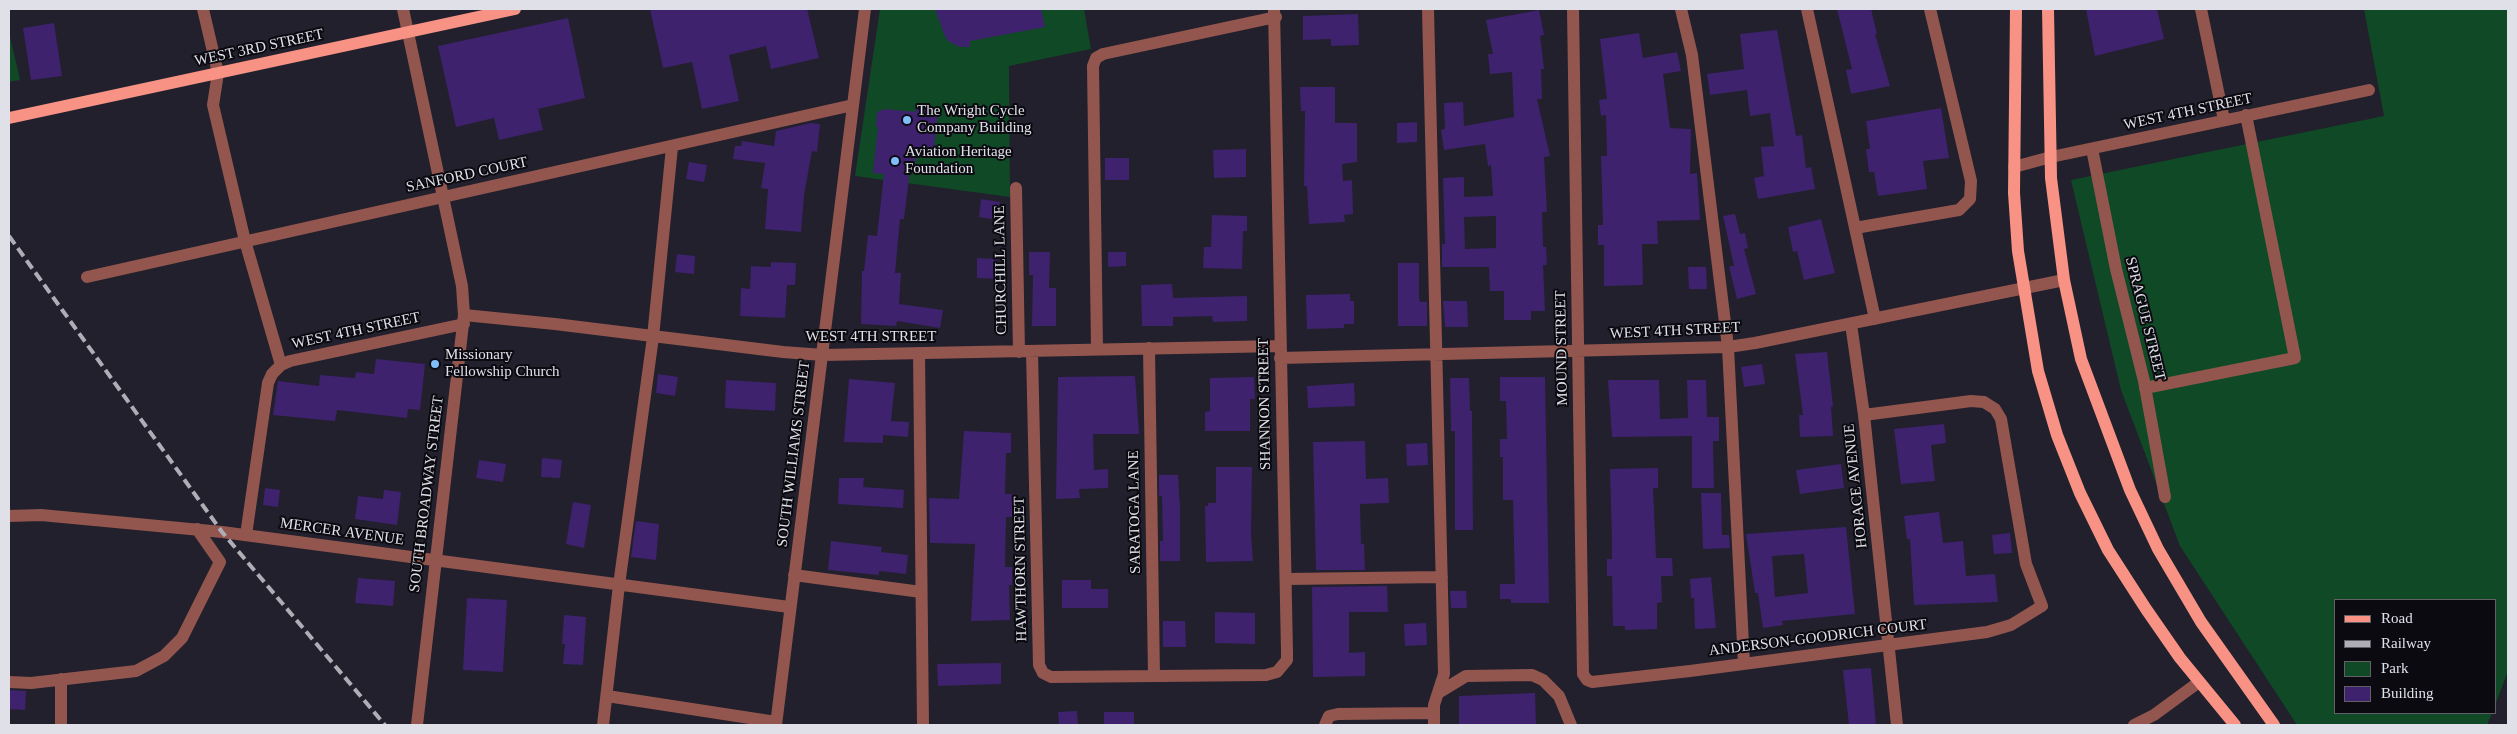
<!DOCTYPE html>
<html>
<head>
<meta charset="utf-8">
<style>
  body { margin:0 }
  #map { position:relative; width:2517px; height:734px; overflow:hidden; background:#21202c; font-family:"Times New Roman",serif }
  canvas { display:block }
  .frame { position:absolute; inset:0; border:10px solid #e0e0e8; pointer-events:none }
  .legend { position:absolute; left:2334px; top:599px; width:162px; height:115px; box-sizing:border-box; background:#0b0a10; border:1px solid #606066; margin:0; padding:6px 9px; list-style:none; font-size:15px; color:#e0e0e8 }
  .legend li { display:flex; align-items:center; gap:10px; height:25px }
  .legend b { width:25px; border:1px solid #606066 }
</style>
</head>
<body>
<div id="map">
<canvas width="2517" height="734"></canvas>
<div class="frame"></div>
<ul class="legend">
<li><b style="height:6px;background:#f79284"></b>Road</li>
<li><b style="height:6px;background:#afaeb7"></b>Railway</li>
<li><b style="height:14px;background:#104925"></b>Park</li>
<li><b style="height:14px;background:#3e226d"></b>Building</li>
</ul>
</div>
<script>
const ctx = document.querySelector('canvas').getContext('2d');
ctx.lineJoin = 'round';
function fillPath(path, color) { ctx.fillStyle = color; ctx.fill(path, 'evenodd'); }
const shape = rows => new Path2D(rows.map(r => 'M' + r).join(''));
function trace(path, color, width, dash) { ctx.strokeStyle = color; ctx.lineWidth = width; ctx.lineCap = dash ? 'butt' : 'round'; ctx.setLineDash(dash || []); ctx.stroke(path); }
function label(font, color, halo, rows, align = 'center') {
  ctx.font = font + ' "Times New Roman",serif'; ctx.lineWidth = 4; ctx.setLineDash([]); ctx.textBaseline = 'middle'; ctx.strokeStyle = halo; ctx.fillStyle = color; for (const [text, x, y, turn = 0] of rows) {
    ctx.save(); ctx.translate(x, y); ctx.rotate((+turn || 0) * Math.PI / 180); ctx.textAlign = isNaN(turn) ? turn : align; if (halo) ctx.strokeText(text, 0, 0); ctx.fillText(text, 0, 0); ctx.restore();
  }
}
const green = shape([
  [880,9,1084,9,1091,49,1009,66,1010,197,855,176],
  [2364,9,2508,9,2508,671,2496,703,2496,600,2336,600,2336,713,2492,713,2487,725,2297,725,2180,546,2121,390,2071,180,2384,116],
  [9,32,20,80,9,82]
]);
const building = shape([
  [650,9,807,9,819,58,771,69,766,46,729,55,739,101,702,109,692,62,663,68],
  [935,9,1041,9,1045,27,970,41,970,47,960,47,948,41,945,36],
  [1837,9,1871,9,1877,34,1875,34,1890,86,1851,94,1846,70,1852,69],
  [2086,9,2157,9,2164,39,2095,56],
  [1539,10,1544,35,1540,36,1544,69,1541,69,1542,99,1537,99,1550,156,1544,157,1547,212,1542,212,1543,247,1546,247,1547,265,1543,265,1545,311,1531,311,1531,320,1504,320,1504,291,1490,291,1489,267,1442,267,1442,244,1445,244,1443,178,1464,177,1464,197,1493,196,1491,165,1488,166,1485,144,1444,150,1441,130,1445,129,1444,103,1463,102,1464,126,1514,117,1512,72,1490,74,1488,54,1493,54,1486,20],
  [1496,216,1496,248,1465,249,1464,217],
  [1358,14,1359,45,1331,46,1331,39,1303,40,1303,16],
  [568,18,585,98,538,109,543,130,499,140,494,118,456,127,438,46],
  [54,23,62,76,31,80,23,28],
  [1777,30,1796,136,1802,135,1806,168,1811,167,1815,189,1758,199,1754,178,1764,176,1761,147,1774,146,1770,113,1750,116,1747,90,1710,95,1707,74,1744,69,1740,34],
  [1639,33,1643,58,1677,52,1681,71,1663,74,1670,128,1691,129,1690,174,1697,173,1700,220,1657,221,1658,244,1642,244,1643,285,1604,286,1604,245,1598,245,1598,225,1603,225,1601,156,1607,156,1606,115,1601,116,1599,100,1607,99,1600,39],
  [1300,87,1335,87,1335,123,1357,123,1357,162,1342,164,1343,181,1352,180,1353,214,1344,215,1345,222,1309,224,1307,186,1304,186,1305,111,1301,111],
  [916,108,938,111,934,147,917,147,914,170,910,170,904,219,900,219,895,273,901,273,899,304,943,310,940,328,897,321,896,326,861,324,862,271,864,271,868,235,877,236,884,174,873,173,878,127,876,127,877,112,885,109,915,112],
  [1941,108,1949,158,1923,161,1927,189,1878,196,1874,172,1869,172,1866,149,1870,149,1866,121],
  [1417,122,1417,142,1397,143,1397,123],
  [811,123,820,124,817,152,812,151,804,195,801,232,765,229,768,189,761,188,765,163,733,159,735,146,741,146,742,141,774,146,776,131],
  [1246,149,1246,177,1214,178,1213,150],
  [1105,158,1129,158,1129,180,1105,180],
  [689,162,707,165,704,182,686,179],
  [981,199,1000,202,997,220,979,217],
  [1735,214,1740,234,1745,233,1748,248,1744,249,1756,294,1737,299,1729,266,1734,266,1723,216],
  [1212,215,1247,216,1247,231,1243,231,1242,269,1203,268,1204,247,1211,247],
  [1821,219,1835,273,1804,280,1797,251,1793,252,1788,227],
  [1029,252,1050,252,1049,288,1056,288,1056,326,1032,326,1033,275,1029,275],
  [1108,252,1126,252,1126,266,1108,267],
  [677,254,695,256,694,274,675,272],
  [977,258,997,259,996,279,977,278],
  [771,262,796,263,795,285,787,285,785,318,740,316,741,288,750,289,751,266,771,267],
  [1398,263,1419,263,1419,297,1420,302,1427,302,1427,326,1398,326],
  [1688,267,1706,267,1707,289,1689,289],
  [1172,284,1173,298,1247,296,1247,321,1213,322,1212,316,1173,317,1173,326,1142,326,1141,285],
  [1350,294,1350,301,1354,301,1354,324,1344,324,1344,328,1307,329,1306,295],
  [1443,301,1467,301,1468,327,1445,327],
  [1827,352,1833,406,1831,407,1833,436,1800,437,1799,415,1803,415,1795,354],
  [376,359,425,364,420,410,408,409,407,418,337,410,335,421,273,415,278,381,319,386,320,375,355,378,356,372,374,374],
  [1762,364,1765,384,1744,387,1741,367],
  [658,374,678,377,675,396,656,393],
  [1135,376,1139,434,1093,434,1094,470,1108,469,1108,488,1079,489,1080,498,1056,499,1058,377],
  [1254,377,1255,399,1250,399,1250,431,1205,431,1205,412,1210,411,1210,378],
  [1500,377,1545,377,1549,603,1511,603,1511,599,1500,599,1500,584,1515,584,1513,500,1503,500,1503,457,1500,457,1500,439,1507,439,1506,401,1500,401],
  [1450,378,1469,378,1470,411,1472,411,1473,530,1455,530,1455,431,1451,431],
  [849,379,895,383,891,421,909,422,908,437,883,435,883,443,844,442],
  [726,380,776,383,775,411,725,408],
  [1608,380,1659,380,1660,419,1688,418,1687,380,1706,380,1707,417,1719,417,1719,441,1713,441,1714,488,1692,488,1692,436,1612,437],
  [1354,383,1355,406,1308,408,1307,386],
  [1944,424,1946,443,1931,445,1935,481,1901,484,1894,429],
  [964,431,1011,433,1011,453,1006,453,1005,494,1012,494,1012,517,1006,517,1005,567,1012,567,1012,585,1009,585,1010,620,971,621,975,544,930,543,929,498,959,499],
  [1365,441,1366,479,1388,478,1389,503,1360,504,1361,544,1364,544,1365,570,1316,570,1313,442],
  [1427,443,1428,465,1407,466,1406,444],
  [542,458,562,460,560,478,541,477],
  [479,460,506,464,503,482,476,478],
  [1841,464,1844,488,1800,494,1796,470],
  [1216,467,1252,467,1251,535,1253,561,1206,562,1205,506,1208,506,1208,503,1216,503],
  [1658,468,1658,488,1653,488,1656,558,1672,558,1673,576,1661,576,1662,602,1657,603,1657,629,1625,630,1625,626,1613,626,1612,576,1607,576,1607,559,1612,559,1612,541,1610,469],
  [1159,475,1178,475,1180,507,1180,561,1160,561,1160,541,1163,541,1162,496,1159,496],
  [839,478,864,478,863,487,904,490,903,508,838,504],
  [265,488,280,490,278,507,263,505],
  [384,490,401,492,397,525,355,519,358,496,383,499],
  [1701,493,1721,493,1722,535,1729,535,1730,548,1703,549],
  [573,502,591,505,584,548,566,544],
  [1939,512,1943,543,1963,541,1966,576,1995,574,1998,602,1914,605,1910,539,1907,539,1904,516],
  [636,521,659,524,656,560,631,557],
  [1846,527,1855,614,1782,621,1783,625,1763,628,1758,593,1755,593,1746,534],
  [1804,554,1808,593,1775,597,1772,556],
  [2010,533,2012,553,1994,554,1992,535],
  [831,541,882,547,881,552,908,555,906,574,879,571,879,575,828,570],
  [1711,577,1716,628,1695,629,1694,598,1691,598,1690,579],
  [358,578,395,581,393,606,355,603],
  [1062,580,1091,580,1091,589,1108,589,1108,608,1062,608],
  [1387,586,1388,612,1349,612,1349,653,1365,652,1365,676,1313,677,1312,587],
  [1450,591,1466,591,1467,608,1451,608],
  [467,598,507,600,503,672,463,670],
  [1215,612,1255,613,1255,644,1215,643],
  [564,615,586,617,583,665,563,664,565,644,562,644],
  [1163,621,1185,621,1186,647,1163,647],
  [1426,623,1427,645,1405,646,1404,624],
  [1001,663,1001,684,938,686,937,664],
  [1871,668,1876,725,1849,725,1843,670],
  [9,690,26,691,25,710,9,709],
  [1535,693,1536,725,1459,725,1459,696],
  [1077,711,1078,725,1059,725,1058,712],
  [1104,712,1134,712,1134,725,1104,725]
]);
const minor = shape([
  [203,9,218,73,213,105,245,241,281,365],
  [403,9,462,286,464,315,417,725],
  [1428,9,1444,674,1434,705,1434,725],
  [1573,9,1583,674,1587,680,1592,682,1690,671,1987,632,2011,625,2042,606,2026,564,2001,419,1995,409,1984,402,1971,401,1864,415],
  [1681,9,1692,55,1728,347,1744,664],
  [1807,9,1875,319],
  [2201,9,2224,120],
  [2092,149,2116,269,2144,381,2165,497],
  [2014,167,2051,157,2369,90],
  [1016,188,1019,352],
  [1855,228,1959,210,1970,199,1971,181,1930,9],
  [87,277,853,105],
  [464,315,555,324,783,352,823,355,1280,346],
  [1851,324,1864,415,1897,725],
  [1149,348,1154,676],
  [1097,349,1093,66,1096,58,1103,54,1276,17],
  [1032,351,1039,665,1043,673,1051,677,1266,675,1277,672,1287,660,1287,652,1274,9],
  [919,353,923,725],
  [1280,358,1728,347,1755,343,2064,280],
  [2145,388,2295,358,2246,115],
  [9,516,41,515,222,532,789,607],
  [246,535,268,383,272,374,281,365,290,361,464,324],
  [794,575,921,592],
  [1286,579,1442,577],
  [61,679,61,725],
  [9,682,31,683,136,671,164,656,182,638,220,562,197,529],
  [1438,693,1466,676,1532,675,1543,680,1559,696,1571,725],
  [607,696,776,722],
  [603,725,619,585,653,337,672,147],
  [776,725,865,9],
  [1325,725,1329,716,1338,714,1434,713],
  [2134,725,2154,715,2199,682]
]);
const major = shape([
  [2016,9,2014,193,2018,251,2038,371,2057,435,2080,493,2108,550,2146,609,2180,658,2235,725],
  [2048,9,2051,178,2064,280,2081,359,2130,490,2158,549,2201,622,2274,725],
  [9,118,515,9]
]);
const rail = shape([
  [9,236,222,532,385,725]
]);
const markers = [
  [907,120,5,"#81bcfa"],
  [895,161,5,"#81bcfa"],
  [435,364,5,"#81bcfa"]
];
const streetNames = [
  ["WEST 3RD STREET",259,48,-12],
  ["WEST 4TH STREET",2188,112,-12],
  ["SANFORD COURT",467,175,-12],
  ["CHURCHILL LANE",1001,270,-91],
  ["SPRAGUE STREET",2145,319,76],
  ["WEST 4TH STREET",356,331,-12],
  ["WEST 4TH STREET",1675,331,-3],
  ["WEST 4TH STREET",871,337],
  ["MOUND STREET",1562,348,-91],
  ["SHANNON STREET",1265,404,-91],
  ["SOUTH WILLIAMS STREET",794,454,-83],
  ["HORACE AVENUE",1856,486,-96],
  ["SOUTH BROADWAY STREET",427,494,-83],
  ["SARATOGA LANE",1135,512,-91],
  ["MERCER AVENUE",342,532,8],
  ["HAWTHORN STREET",1021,569,-91],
  ["ANDERSON-GOODRICH COURT",1818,638,-7]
];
const poiNames = [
  ["The Wright Cycle",917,111],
  ["Company Building",917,128],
  ["Aviation Heritage",905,152],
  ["Foundation",905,169],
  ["Missionary",445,355],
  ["Fellowship Church",445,372]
];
fillPath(green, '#104925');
fillPath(building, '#3e226d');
trace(minor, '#93564e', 12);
trace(major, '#f79284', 12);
trace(rail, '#afaeb7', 4, [10, 5]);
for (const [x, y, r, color] of markers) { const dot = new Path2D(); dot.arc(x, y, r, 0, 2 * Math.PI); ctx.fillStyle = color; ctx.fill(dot); trace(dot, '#0b0a10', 2); }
label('15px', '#e0e0e8', '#0b0a10', streetNames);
label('15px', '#e0e0e8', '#0b0a10', poiNames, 'left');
</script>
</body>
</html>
